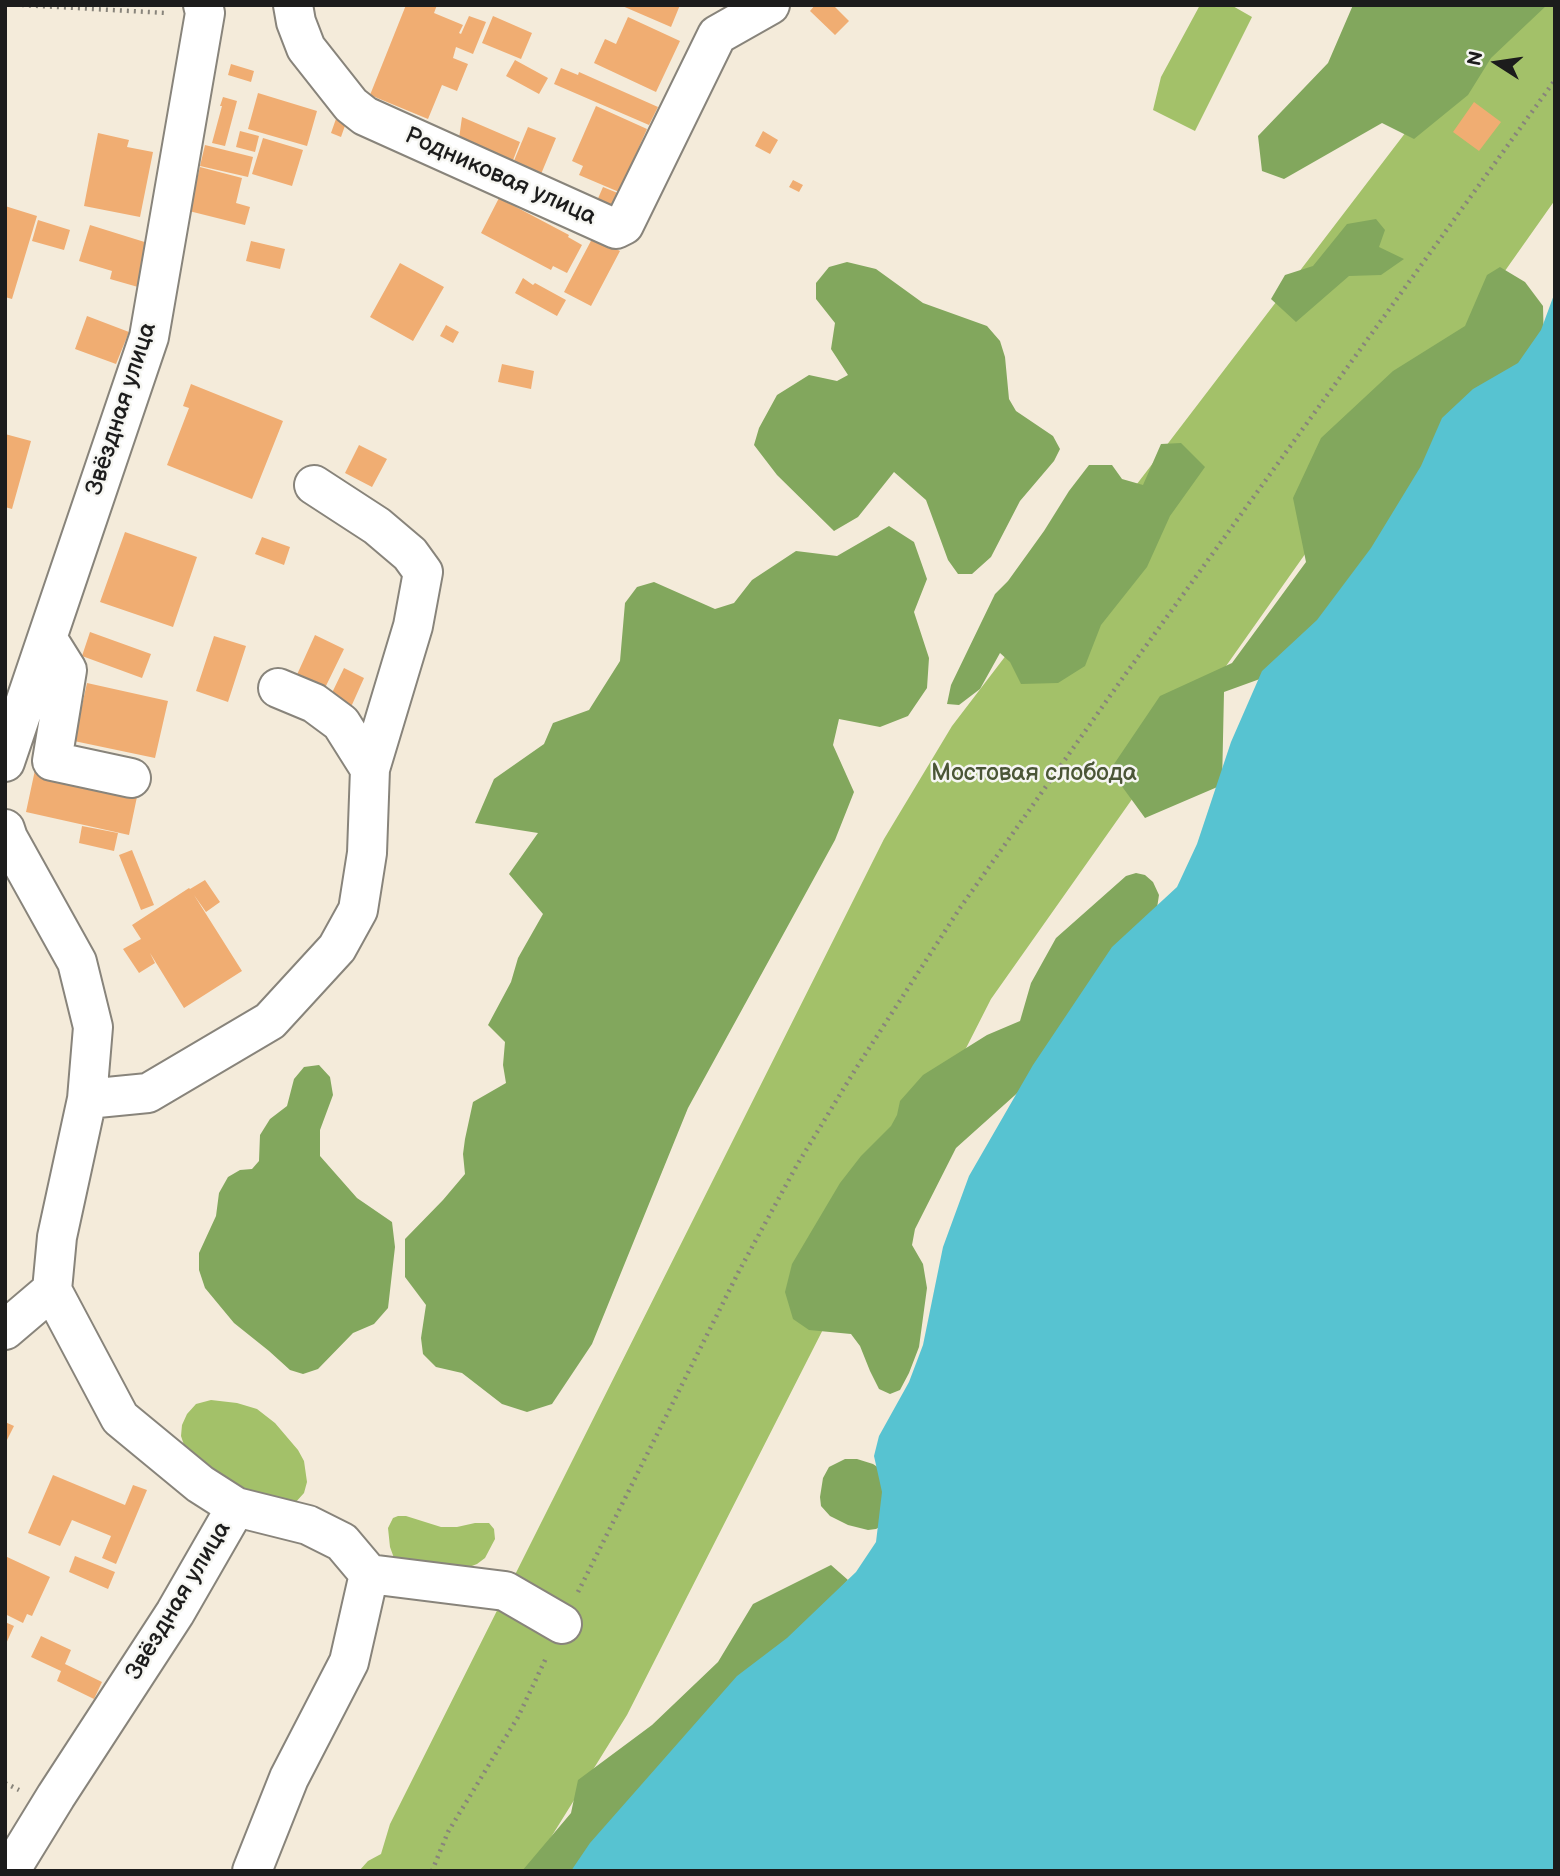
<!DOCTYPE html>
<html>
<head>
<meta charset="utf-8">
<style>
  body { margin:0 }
  #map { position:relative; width:1560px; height:1876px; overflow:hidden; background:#f4ebda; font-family:"Balsamiq Sans",sans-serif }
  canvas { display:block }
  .frame { position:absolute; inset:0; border:7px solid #1c1c1c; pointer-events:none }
  .north { position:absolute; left:1462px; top:28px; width:70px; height:70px; -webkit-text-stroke:5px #f6f6f2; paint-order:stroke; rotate:282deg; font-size:19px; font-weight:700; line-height:28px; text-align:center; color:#1c1c1c }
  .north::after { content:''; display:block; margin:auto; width:24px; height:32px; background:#1c1c1c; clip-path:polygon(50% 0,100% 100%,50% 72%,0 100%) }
</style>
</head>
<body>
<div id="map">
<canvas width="1560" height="1876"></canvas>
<div class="frame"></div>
<div class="north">N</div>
</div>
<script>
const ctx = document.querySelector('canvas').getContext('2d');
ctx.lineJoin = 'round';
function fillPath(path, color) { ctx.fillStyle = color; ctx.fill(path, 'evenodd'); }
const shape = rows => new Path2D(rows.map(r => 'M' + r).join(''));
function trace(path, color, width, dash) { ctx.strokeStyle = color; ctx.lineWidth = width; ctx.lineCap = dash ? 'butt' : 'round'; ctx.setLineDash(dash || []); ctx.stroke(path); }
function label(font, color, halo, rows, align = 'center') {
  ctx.font = font + ' "Balsamiq Sans",sans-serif'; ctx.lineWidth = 5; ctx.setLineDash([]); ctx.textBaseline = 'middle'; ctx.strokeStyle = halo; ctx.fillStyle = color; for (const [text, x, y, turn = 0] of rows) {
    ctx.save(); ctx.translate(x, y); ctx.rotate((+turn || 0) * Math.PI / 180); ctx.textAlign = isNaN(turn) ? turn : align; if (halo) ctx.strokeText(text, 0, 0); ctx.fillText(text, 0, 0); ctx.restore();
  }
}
const green = shape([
  [1200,5,1231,5,1252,17,1195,131,1153,110,1161,77],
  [1503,5,1555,5,1555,200,991,999,627,1715,530,1871,359,1871,368,1861,381,1854,390,1824,884,839,952,726],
  [211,1400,237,1403,257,1409,275,1423,298,1450,304,1461,307,1482,304,1493,295,1503,216,1482,184,1445,181,1436,182,1425,187,1414,196,1404],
  [398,1516,406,1516,441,1527,457,1527,475,1523,489,1523,494,1529,495,1539,485,1558,477,1564,454,1573,394,1558,390,1547,388,1528,393,1518]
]);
const forest = shape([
  [1353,5,1547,5,1491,58,1468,95,1414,139,1382,123,1284,179,1262,171,1258,136,1328,63],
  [1376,219,1385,230,1379,247,1404,259,1381,275,1349,276,1296,322,1271,299,1285,275,1313,266,1347,224],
  [847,262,876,269,923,303,987,326,1000,341,1005,357,1009,399,1016,411,1053,436,1060,449,1054,461,1020,501,991,557,972,574,958,574,948,560,926,500,894,472,858,517,834,531,777,475,754,445,759,428,777,395,809,375,837,381,848,375,831,349,835,323,816,299,816,283,829,267],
  [1500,267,1525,282,1543,306,1544,347,1304,663,1224,692,1222,785,1145,818,1110,770,1160,696,1232,663,1306,562,1293,498,1321,438,1393,371,1465,326,1487,275],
  [1181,443,1205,467,1170,516,1147,567,1101,625,1085,666,1058,683,1021,684,1010,662,1000,653,980,689,959,705,947,704,951,685,995,594,1008,581,1044,531,1069,491,1089,465,1112,465,1122,479,1143,485,1161,444],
  [889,526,914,542,927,579,914,612,929,658,927,688,908,716,880,727,839,719,833,745,854,792,835,840,688,1108,592,1344,552,1404,527,1412,502,1404,462,1373,436,1367,423,1354,421,1338,426,1305,405,1277,405,1239,443,1200,465,1174,463,1154,465,1139,473,1102,506,1083,503,1065,505,1042,488,1025,511,982,518,958,543,914,509,874,538,833,475,823,494,779,544,744,553,723,589,710,620,661,625,603,637,587,654,582,715,609,734,603,752,580,796,551,837,556],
  [1136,873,1145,875,1153,882,1159,895,1155,921,1072,1044,956,1148,915,1229,912,1245,923,1264,927,1288,919,1347,909,1373,900,1390,890,1394,879,1389,870,1371,860,1346,851,1334,809,1330,793,1319,785,1292,792,1264,840,1183,861,1156,891,1126,897,1115,900,1101,923,1075,987,1035,1020,1021,1031,983,1056,938,1126,876],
  [319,1065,330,1077,333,1095,320,1130,320,1156,357,1198,392,1222,395,1247,388,1308,374,1324,353,1333,318,1369,303,1374,290,1370,269,1351,234,1323,205,1288,199,1270,199,1253,216,1216,219,1193,228,1177,240,1170,252,1169,259,1161,260,1135,270,1119,287,1106,294,1079,304,1067],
  [845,1459,857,1459,873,1464,891,1476,888,1522,876,1529,868,1530,848,1525,830,1516,821,1506,820,1497,823,1478,829,1467],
  [831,1565,848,1580,592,1871,522,1871,571,1813,578,1780,652,1725,718,1662,753,1604]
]);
const water = shape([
  [1555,292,1555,1871,571,1871,590,1843,737,1676,787,1638,856,1572,876,1542,882,1492,874,1456,879,1436,909,1382,923,1345,943,1247,969,1176,1033,1065,1112,947,1177,887,1197,844,1231,742,1262,671,1317,620,1371,548,1421,466,1442,418,1473,389,1518,363,1541,330]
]);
const building = shape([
  [406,5,437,5,434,13,463,25,459,33,461,34,469,16,486,22,473,54,456,47,453,58,468,64,457,91,442,85,428,119,370,95],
  [620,5,680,5,671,27],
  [815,5,833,5,849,21,835,35,810,11],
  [493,16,532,33,521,59,482,43],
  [628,17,680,41,656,92,594,63,605,39,616,44],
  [515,60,548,78,539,94,506,76],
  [231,64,254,71,251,82,228,75],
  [561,68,578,75,579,72,658,107,649,125,554,84],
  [258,93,317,111,307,146,248,129],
  [223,97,237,101,225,146,212,143,222,106,220,106],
  [1474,102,1501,122,1479,151,1453,132],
  [596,106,647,129,619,192,579,175,583,166,572,161],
  [337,116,347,120,341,137,331,133],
  [462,117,520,142,510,168,458,146],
  [528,127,556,138,539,179,511,168],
  [240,131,259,136,255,152,236,147],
  [763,131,778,140,770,154,755,146],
  [98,133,129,140,127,147,153,152,140,217,84,206],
  [263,138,303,150,292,186,252,174],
  [205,145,253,157,248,177,200,166],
  [200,167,242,178,236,203,250,207,245,225,189,211],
  [793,180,803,185,799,192,789,187],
  [603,187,620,194,613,210,596,203],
  [499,198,569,235,568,237,582,245,567,273,553,266,551,270,481,233],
  [5,206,37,216,12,299,5,297],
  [38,220,70,230,64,250,32,241],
  [90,225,151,244,138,287,110,279,112,271,79,261],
  [593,237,620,251,591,306,564,292],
  [251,241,285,249,280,269,246,261],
  [400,263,444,287,413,341,370,317],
  [523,278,533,285,535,283,566,300,557,316,515,293],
  [87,316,129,332,116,364,75,349],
  [446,325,459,332,453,343,440,336],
  [502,364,534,371,531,389,498,382],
  [191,384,283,421,252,499,167,465,189,408,183,406],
  [5,434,31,441,12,509,5,507],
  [359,445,387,459,372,487,345,473],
  [125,532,197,557,173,627,100,602],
  [262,537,290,547,284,565,255,554],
  [90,632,151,654,142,678,82,656],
  [315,635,344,649,323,692,295,679],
  [214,636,246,646,228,702,196,691],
  [344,668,364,678,351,707,330,697],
  [87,683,168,701,155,758,74,741],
  [35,770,138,792,129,835,26,812],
  [82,826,118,833,114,851,79,843],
  [132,850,154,905,141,910,119,855],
  [205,880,220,902,206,912,194,895,242,971,184,1008,150,953,155,963,139,973,123,949,141,939,132,925,189,888,190,889],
  [5,1422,14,1426,5,1444],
  [53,1475,125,1505,133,1485,147,1490,116,1564,102,1558,111,1536,72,1520,60,1546,28,1533],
  [5,1556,50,1577,32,1616,27,1614,23,1623,5,1614],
  [75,1556,115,1572,108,1589,69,1572],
  [5,1622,14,1626,5,1646],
  [41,1636,71,1650,65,1664,102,1682,94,1699,57,1681,61,1671,31,1657]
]);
const path = shape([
  [22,5,166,13],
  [578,1592,739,1271,797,1165,855,1070,960,908,1122,679,1555,80],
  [5,1783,19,1790],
  [432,1871,448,1832,518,1717,547,1656]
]);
const minor = shape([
  [293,5,296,22,306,48,351,105,365,116,616,229,624,225,717,35,770,5],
  [314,485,377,526,410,554,423,572,413,626,370,769],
  [47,638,67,670,52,761,131,778],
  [5,762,149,337,205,13,203,5],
  [5,829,8,838,77,962,93,1027,87,1099,57,1237,52,1290,120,1418,200,1484,236,1507,175,1613,56,1796,10,1871],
  [87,1099,148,1093,270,1021,337,948,358,910,367,853,370,769,341,723,314,703,278,688],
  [5,1330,52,1290],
  [236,1507,308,1525,342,1542,369,1574,505,1591,562,1624],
  [252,1871,289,1778,349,1662,369,1574]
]);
const streetNames = [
  ["Родниковая улица",500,177,24],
  ["Звёздная улица",122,409,-72],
  ["Звёздная улица",179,1601,-59]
];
const parkNames = [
  ["Мостовая слобода",1034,774]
];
fillPath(green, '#a3c169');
fillPath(forest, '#82a75d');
fillPath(water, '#57c3d1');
fillPath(building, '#f0ad72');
trace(minor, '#88847b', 42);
trace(path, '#88847b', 4.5, [2, 5]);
trace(minor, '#fff', 38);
label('24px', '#1c1c1c', '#f6f6f2', streetNames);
label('24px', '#4b5637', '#f6f6f2', parkNames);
</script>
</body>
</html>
